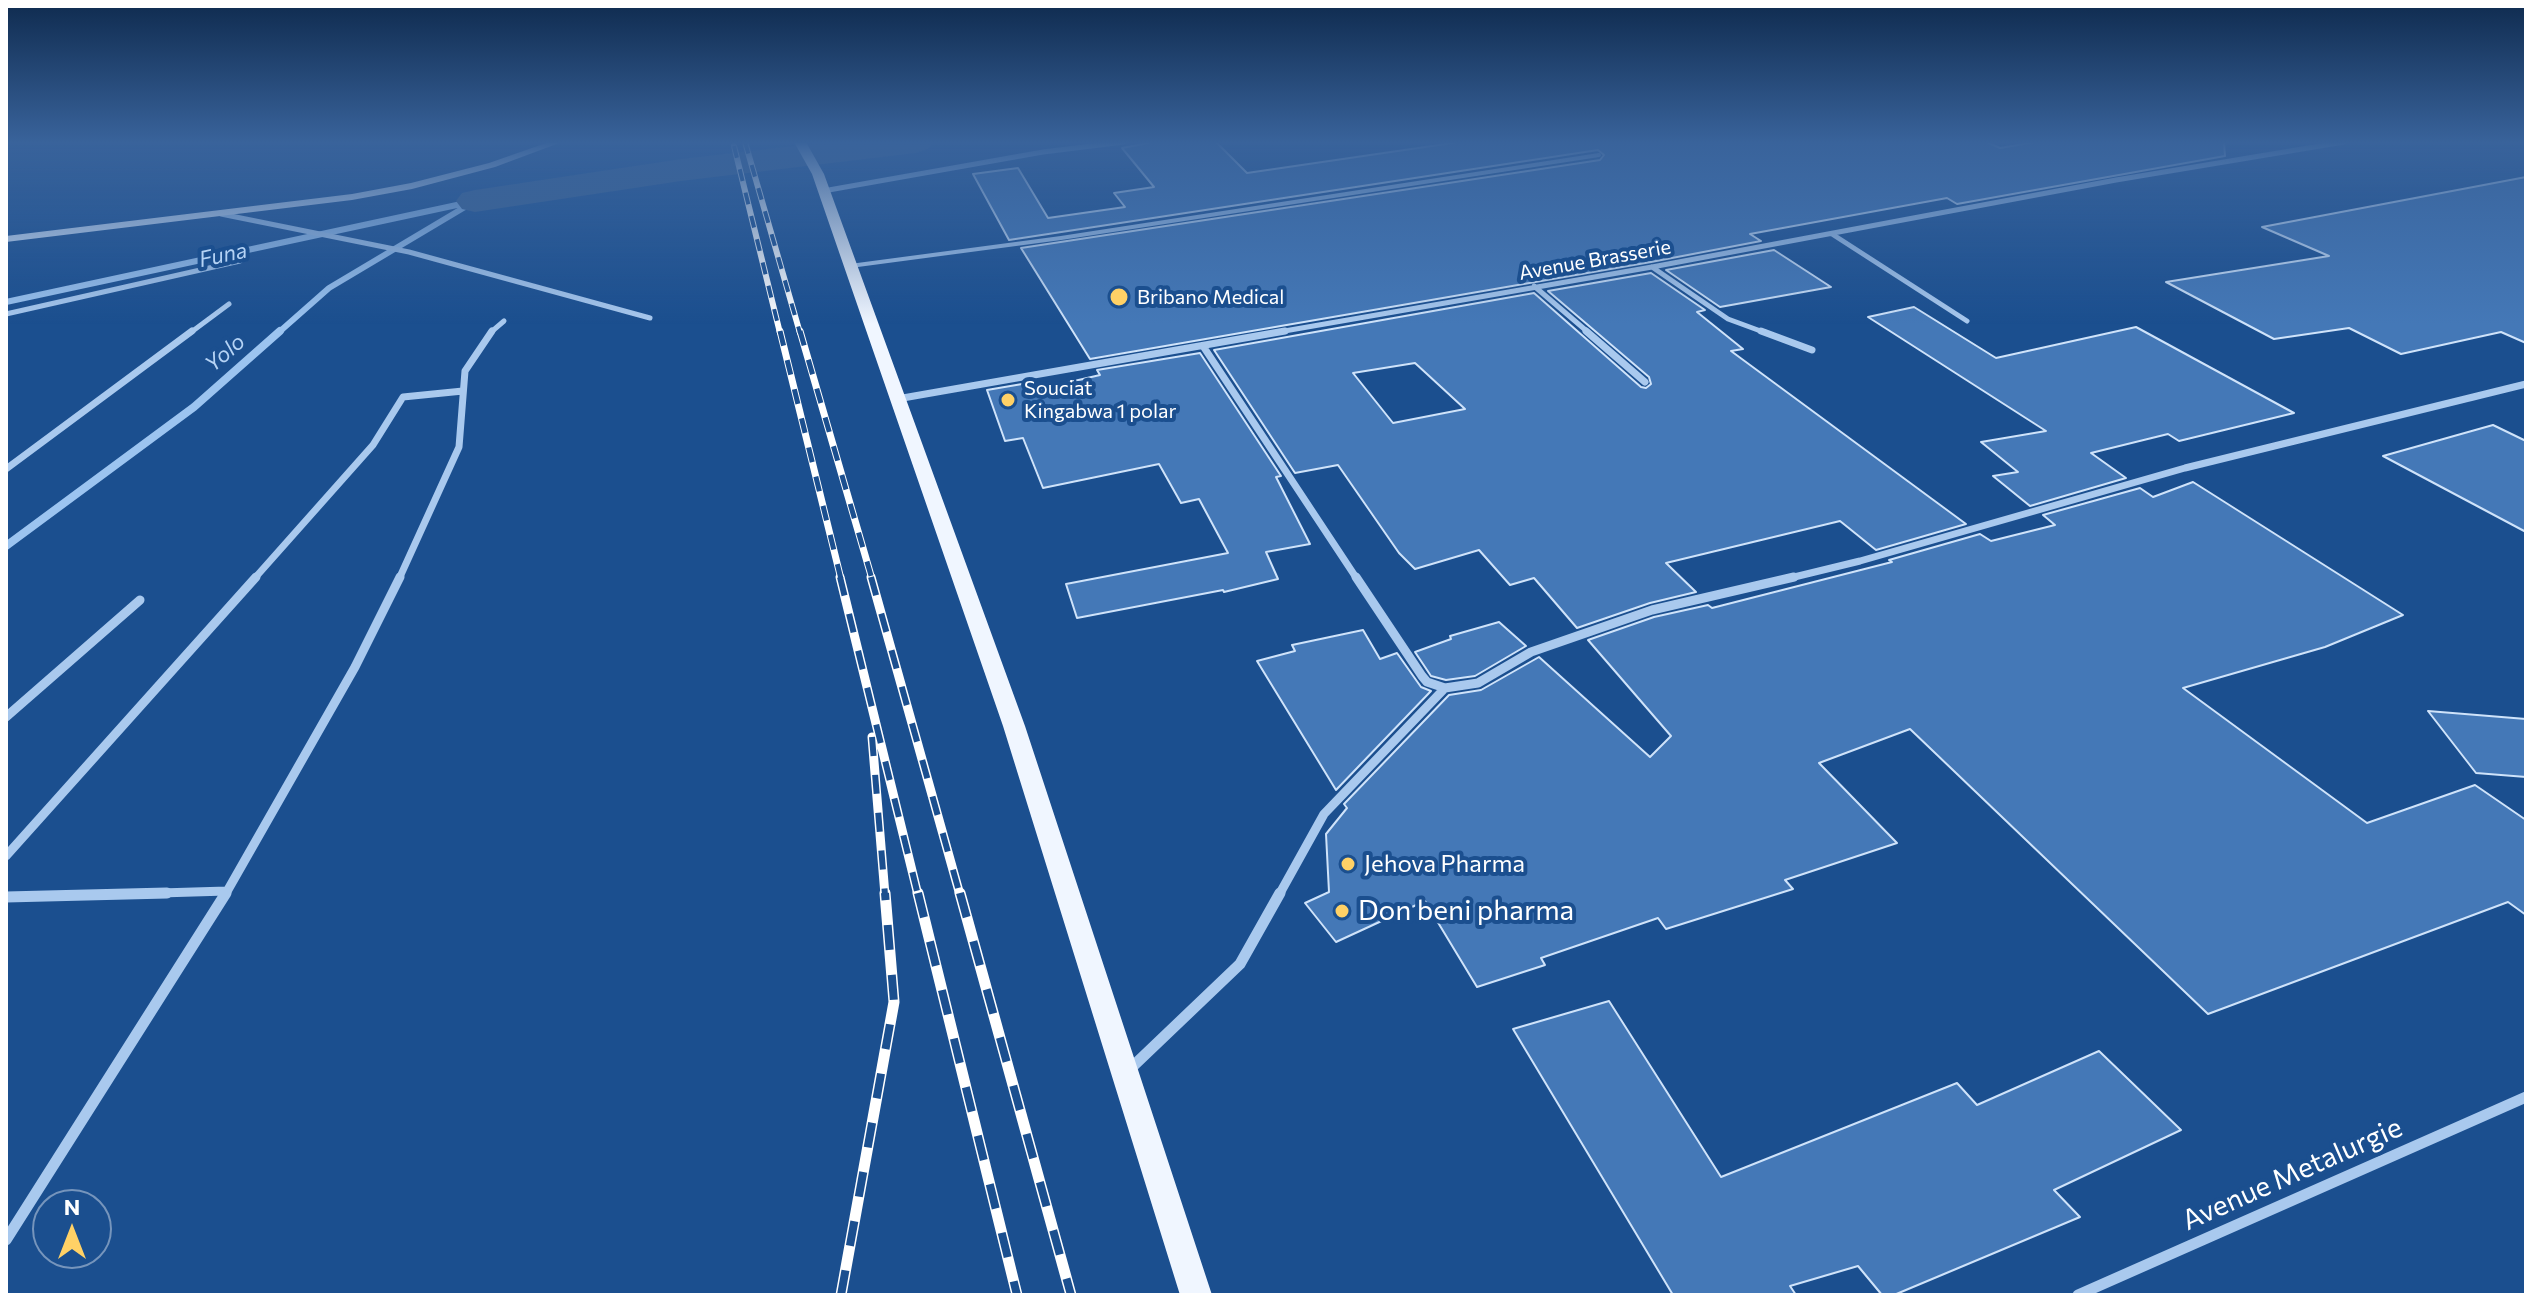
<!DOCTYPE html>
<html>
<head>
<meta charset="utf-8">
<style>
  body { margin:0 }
  #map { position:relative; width:2532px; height:1301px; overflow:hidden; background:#1b4f8f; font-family:Commissioner,sans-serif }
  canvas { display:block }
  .frame { position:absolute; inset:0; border:8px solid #fff; pointer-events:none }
  .north { position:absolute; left:32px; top:1189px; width:80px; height:80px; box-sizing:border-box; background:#1b4f8f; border:2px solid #7695bc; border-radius:50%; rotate:0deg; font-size:22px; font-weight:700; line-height:32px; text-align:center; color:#fff }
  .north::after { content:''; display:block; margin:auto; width:28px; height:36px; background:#ffd166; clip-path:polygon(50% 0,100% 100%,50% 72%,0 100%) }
</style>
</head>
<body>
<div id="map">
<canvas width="2532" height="1301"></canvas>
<div class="frame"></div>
<div class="north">N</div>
</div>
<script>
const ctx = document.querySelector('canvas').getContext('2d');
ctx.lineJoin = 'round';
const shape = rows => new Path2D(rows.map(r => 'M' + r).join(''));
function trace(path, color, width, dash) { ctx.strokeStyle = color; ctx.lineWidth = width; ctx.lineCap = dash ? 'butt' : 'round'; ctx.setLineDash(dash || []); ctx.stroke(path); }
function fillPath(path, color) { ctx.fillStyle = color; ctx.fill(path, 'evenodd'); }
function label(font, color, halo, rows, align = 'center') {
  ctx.font = font + ' Commissioner,sans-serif'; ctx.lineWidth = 8; ctx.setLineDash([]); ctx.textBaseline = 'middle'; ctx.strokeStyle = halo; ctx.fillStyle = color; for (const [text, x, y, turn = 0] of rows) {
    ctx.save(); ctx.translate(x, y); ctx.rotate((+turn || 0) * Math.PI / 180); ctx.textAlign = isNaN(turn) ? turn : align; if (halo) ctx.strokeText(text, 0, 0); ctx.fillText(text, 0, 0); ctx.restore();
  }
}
const streamFar1 = shape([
  [6,302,466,203],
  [278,333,329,288,475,201]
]);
const stream = shape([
  [6,546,194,407,280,331]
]);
const river = shape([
  [828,142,934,142,928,149,916,153,681,181,475,212,462,209,456,201,462,193,475,190,681,159,828,142]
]);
const building = shape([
  [1153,142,1216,142,1247,173,1459,142,1987,142,2000,148,2035,142,2224,142,2225,156,1957,204,1947,198,1750,234,1761,241,1651,262,1090,359,1021,248,1600,160,1604,155,1598,150,1009,240,973,174,1018,168,1048,218,1125,207,1114,193,1154,187,1122,148,1153,142],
  [2526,177,2526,343,2501,332,2401,354,2349,328,2274,339,2166,282,2329,256,2262,227,2526,177],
  [1774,250,1831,287,1720,307,1666,270,1774,250],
  [1651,273,1705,310,1697,312,1743,349,1731,351,1966,524,1876,550,1840,521,1666,563,1696,592,1650,603,1577,628,1534,578,1510,585,1479,550,1415,569,1399,553,1338,465,1295,473,1214,350,1534,293,1641,387,1646,388,1651,384,1649,377,1548,291,1651,273],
  [1415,363,1465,409,1393,423,1353,373,1415,363],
  [1914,307,1996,358,2136,327,2294,413,2179,441,2168,434,2091,453,2126,478,2030,506,1993,476,2018,472,1981,442,2046,431,1868,317,1914,307],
  [1200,353,1281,476,1276,477,1310,544,1266,552,1278,579,1224,592,1223,590,1077,618,1066,584,1228,553,1199,499,1181,503,1159,464,1043,488,1023,438,1005,441,987,390,1028,383,1031,391,1100,375,1097,370,1200,353],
  [2493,425,2526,441,2526,532,2383,456,2493,425],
  [2193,482,2403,615,2325,647,2183,688,2367,823,2475,785,2526,820,2526,915,2508,902,2208,1014,1910,729,1819,763,1897,843,1785,880,1793,889,1666,929,1658,918,1541,958,1545,965,1477,987,1425,901,1336,942,1305,903,1329,892,1326,834,1347,808,1344,804,1449,695,1481,690,1539,657,1650,757,1671,736,1588,640,1654,617,1708,605,1712,608,1892,562,1889,560,1980,534,1991,541,2055,525,2043,515,2140,488,2153,497,2193,482],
  [1499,622,1526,646,1475,676,1446,680,1431,676,1415,652,1451,639,1450,636,1499,622],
  [1363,630,1380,659,1397,653,1421,687,1431,691,1336,790,1257,661,1295,651,1292,645,1363,630],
  [2428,711,2526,719,2526,777,2476,773,2428,711],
  [1609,1001,1721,1177,1957,1083,1977,1105,2099,1051,2181,1130,2054,1190,2080,1217,1894,1295,1882,1295,1858,1266,1790,1286,1796,1295,1673,1295,1513,1029,1609,1001]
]);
const lane = shape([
  [850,266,1061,238,1599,155]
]);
const streetFar3 = shape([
  [823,191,1043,152,1124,142],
  [221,214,409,252,650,318],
  [1832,234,1967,321],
  [1652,267,1728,319,1766,333],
  [1534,286,1589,333],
  [6,314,240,261],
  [190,333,229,304],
  [490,333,504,321],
  [1273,333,1652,267,2116,180,2344,142]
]);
const streetFar2 = shape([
  [1586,331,1645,382],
  [1761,331,1812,350],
  [1203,346,1357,579],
  [897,399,1285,331],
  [6,469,192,331],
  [254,579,373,445,403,397,463,391],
  [399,579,459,447,465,371,492,331],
  [1786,579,1860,561,2185,468,2526,384]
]);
const streetFar1 = shape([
  [1356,577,1422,676,1427,682,1445,688,1478,683,1531,652,1652,610,1794,577],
  [6,717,140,600],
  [6,856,256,577],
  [93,895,227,891],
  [225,895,355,667,400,577],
  [1279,895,1324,814,1445,688]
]);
const street = shape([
  [6,897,167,893],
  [1129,1070,1240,964,1280,893],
  [6,1240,226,893],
  [2078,1295,2526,1097]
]);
const secondary = shape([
  [549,142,562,142,495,167,412,189,352,200,6,242,6,236,352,194,411,183,489,163,549,142]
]);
const primary = shape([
  [794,142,806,142,824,174,1025,726,1212,1295,1180,1295,1003,726,812,174,794,142]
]);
const railFar3 = shape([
  [745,142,800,333],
  [734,146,780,333]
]);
const railFar2 = shape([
  [780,331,841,579],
  [800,331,872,579]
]);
const railFar1 = shape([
  [840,577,918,895],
  [871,577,960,895],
  [872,737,885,895]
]);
const rail = shape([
  [918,893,1017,1295],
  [960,893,1071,1295],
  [841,1295,894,1002,885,893]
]);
const markers = [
  [1119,297,10,"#ffd166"],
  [1008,400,8,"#ffd166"],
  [1348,864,8,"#ffd166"],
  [1342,911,8,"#ffd166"]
];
const farStreetnames = [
  ["Avenue Brasserie",1595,260,-10]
];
const farPoinames = [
  ["Bribano Medical",1137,297],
  ["Souciat",1024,388],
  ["Kingabwa 1 polar",1024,411]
];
const farWaternames = [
  ["Funa",223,255,-12],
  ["Yolo",225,353,-41]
];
const poiNames = [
  ["Jehova Pharma",1364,864]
];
const nearPoinames = [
  ["Don beni pharma",1358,911]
];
const nearStreetnames = [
  ["Avenue Metalurgie",2292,1174,-24]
];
trace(streamFar1, '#9cc4f0', 6);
trace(stream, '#9cc4f0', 8);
fillPath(river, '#3c6290');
fillPath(building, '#4478b7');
trace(building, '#cfe3fa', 2);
trace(lane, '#a9c9ee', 4);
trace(streetFar3, '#a9c9ee', 5);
trace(streetFar2, '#a9c9ee', 7);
trace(streetFar1, '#a9c9ee', 9);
trace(street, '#a9c9ee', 11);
fillPath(secondary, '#d6e6fa');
fillPath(primary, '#f0f6ff');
trace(railFar3, '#fff', 6);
trace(railFar2, '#fff', 7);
trace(railFar1, '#fff', 9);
trace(rail, '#fff', 11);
trace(railFar3, '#1b4f8f', 4, [12]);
trace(railFar2, '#1b4f8f', 5, [15]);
trace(railFar1, '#1b4f8f', 6, [19]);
trace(rail, '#1b4f8f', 8, [25]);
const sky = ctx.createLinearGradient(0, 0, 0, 324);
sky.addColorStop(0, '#0f2b4f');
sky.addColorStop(0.44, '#39639b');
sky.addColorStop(1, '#39639b00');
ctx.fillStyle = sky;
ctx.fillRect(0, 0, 2532, 324);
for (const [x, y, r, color] of markers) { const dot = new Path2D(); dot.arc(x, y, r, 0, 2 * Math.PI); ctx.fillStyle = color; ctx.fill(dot); trace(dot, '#1b4f8f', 3); }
label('20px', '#fff', '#1b4f8f', farStreetnames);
label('20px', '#fff', '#1b4f8f', farPoinames, 'left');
label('italic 22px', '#b5d3f5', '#1b4f8f', farWaternames);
label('24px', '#fff', '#1b4f8f', poiNames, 'left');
label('28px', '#fff', '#1b4f8f', nearPoinames, 'left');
label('28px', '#fff', '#1b4f8f', nearStreetnames);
</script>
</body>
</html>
